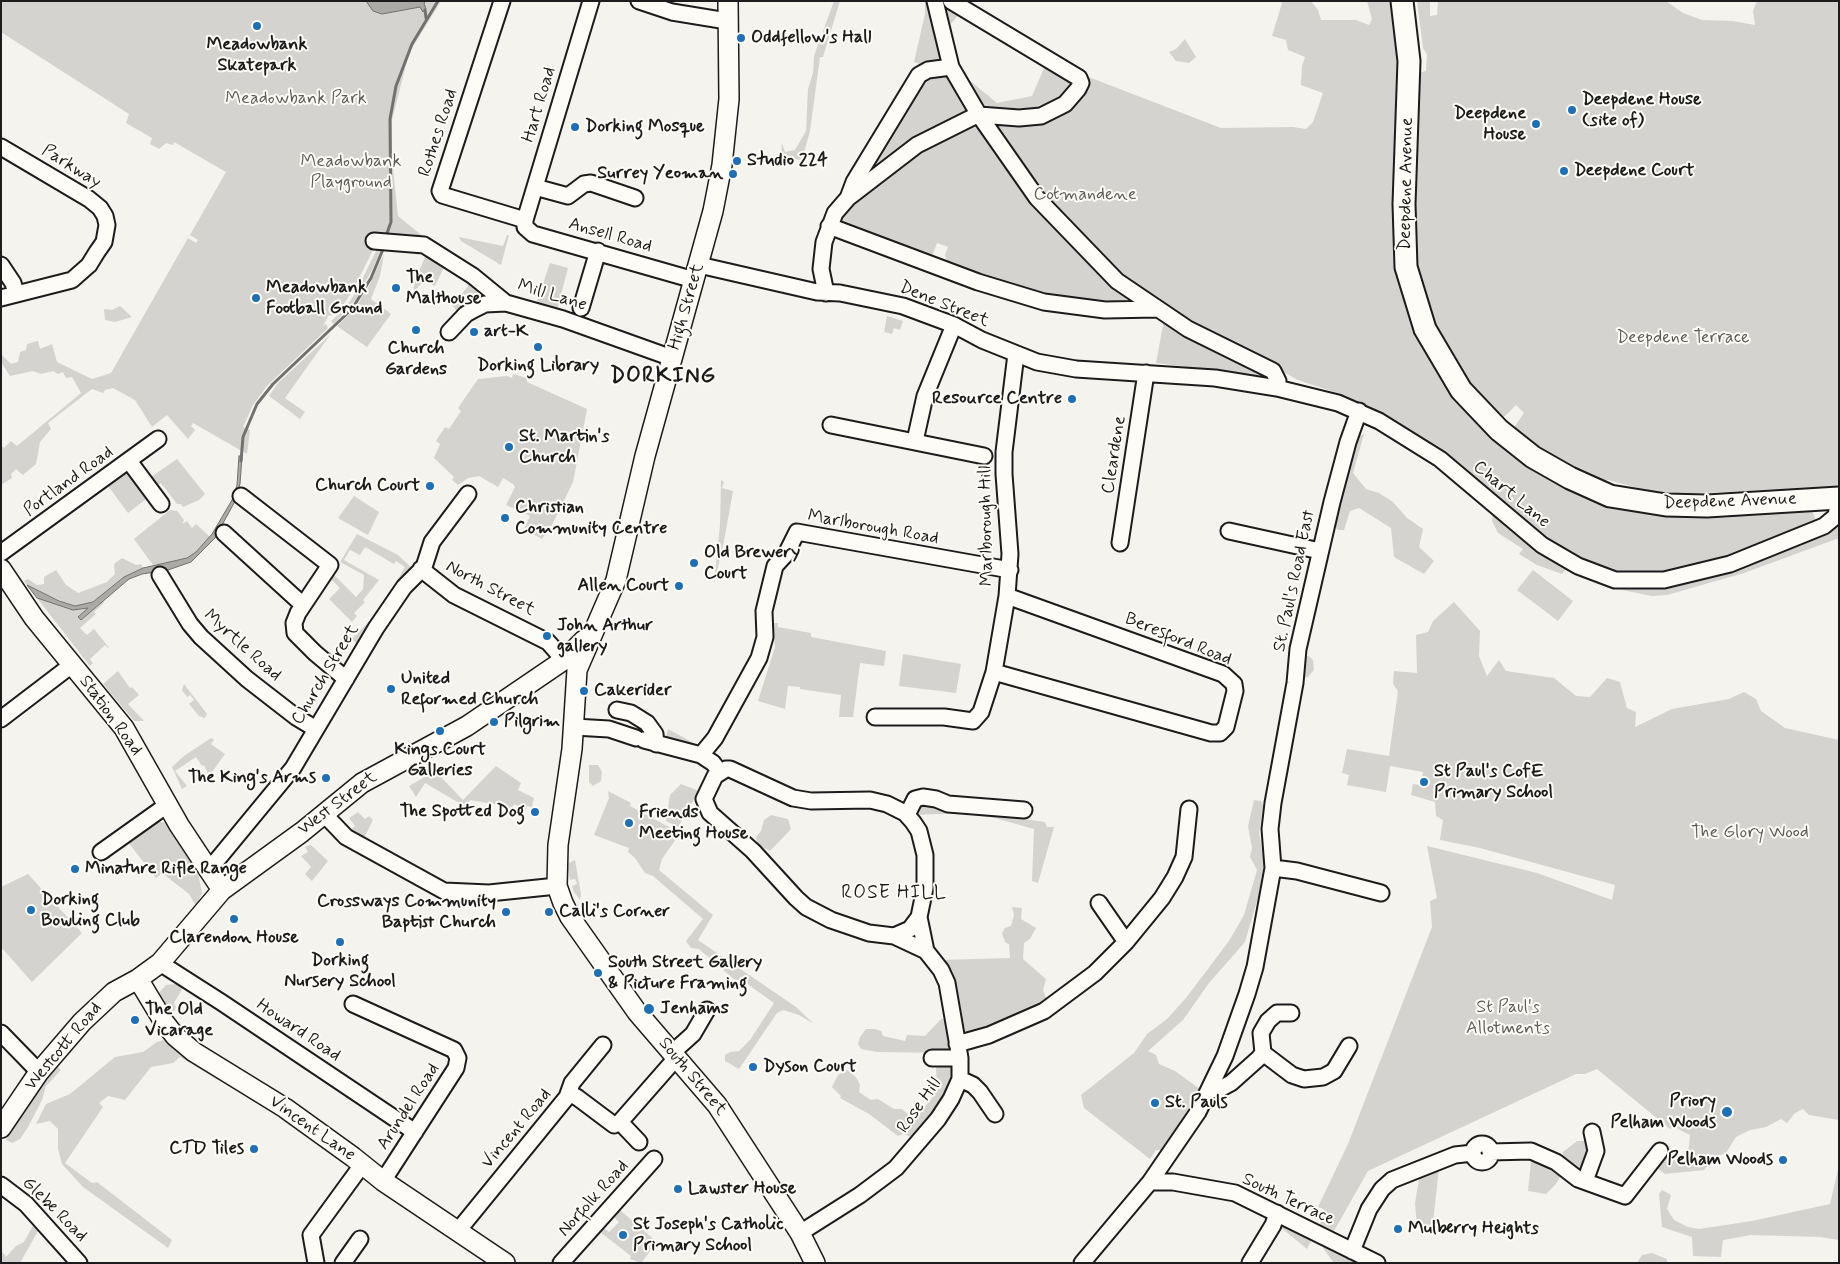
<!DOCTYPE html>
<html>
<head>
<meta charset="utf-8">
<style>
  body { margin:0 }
  #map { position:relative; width:1840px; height:1264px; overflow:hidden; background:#f4f3ee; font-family:Mynerve,sans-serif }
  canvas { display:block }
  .frame { position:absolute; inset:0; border:2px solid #1c1c1c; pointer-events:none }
</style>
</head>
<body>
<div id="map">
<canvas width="1840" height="1264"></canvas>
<div class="frame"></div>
</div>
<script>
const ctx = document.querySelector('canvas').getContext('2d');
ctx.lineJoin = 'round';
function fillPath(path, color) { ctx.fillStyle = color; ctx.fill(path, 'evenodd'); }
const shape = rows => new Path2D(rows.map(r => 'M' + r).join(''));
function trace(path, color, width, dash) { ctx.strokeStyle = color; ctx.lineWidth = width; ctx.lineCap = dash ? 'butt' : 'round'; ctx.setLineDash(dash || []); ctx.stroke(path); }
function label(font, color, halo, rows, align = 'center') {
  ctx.font = font + ' Mynerve,sans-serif'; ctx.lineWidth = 4; ctx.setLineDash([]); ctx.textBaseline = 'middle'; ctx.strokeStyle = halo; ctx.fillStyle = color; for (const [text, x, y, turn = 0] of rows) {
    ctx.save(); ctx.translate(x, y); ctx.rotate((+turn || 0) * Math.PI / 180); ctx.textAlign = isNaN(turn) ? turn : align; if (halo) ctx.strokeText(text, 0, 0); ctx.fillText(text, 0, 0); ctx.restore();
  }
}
const green = shape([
  [1,1,441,1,409,53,392,120,392,159,398,216,425,238,378,246,373,250,352,292,343,305,340,303,331,316,329,315,323,326,326,324,328,328,267,386,253,405,243,427,250,430,247,454,193,423,191,426,195,430,188,439,167,415,152,427,135,400,113,388,105,390,103,393,92,389,48,423,51,429,40,442,36,464,23,475,16,469,11,474,12,478,1,485,1,446,4,448,11,441,17,446,81,393,72,377,66,378,63,372,58,374,53,371,41,374,33,371,10,376,1,362,1,354,11,364,18,362,20,352,26,350,27,344,38,341,40,349,52,344,57,362,92,379,111,373,188,238,196,243,198,240,190,235,226,172,174,142,173,145,166,143,159,149,150,144,152,138,126,123,129,114,1,32],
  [834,1,840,1,823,57,820,57,810,131,802,160,781,157,782,143,785,152,795,150,806,131,808,89,813,73,814,56],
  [925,1,941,1,960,13,945,31,962,74,997,103,1032,96,1045,66,1086,76,1221,128,1293,127,1306,129,1313,122,1323,93,1301,85,1302,66,1305,57,1288,50,1286,40,1272,36,1282,3,1281,1,1311,1,1318,10,1321,20,1356,20,1369,25,1372,19,1367,1,1393,1,1403,59,1397,228,1447,378,1601,498,1811,508,1816,521,1839,523,1839,538,1744,573,1667,595,1652,596,1627,591,1587,578,1567,568,1562,574,1537,565,1519,554,1523,549,1498,533,1492,521,1493,513,1445,454,1416,434,1346,396,1298,380,1274,367,1267,377,1156,363,1164,320,1158,314,1053,302,948,265,945,255,948,247,937,243,933,254,928,256,841,224,838,219,919,81,920,64,914,62,925,14],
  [1417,1,1430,1,1430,16,1437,15,1438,1,1666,1,1683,13,1702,20,1733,21,1755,25,1753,11,1757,1,1839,1,1839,487,1681,494,1649,491,1608,480,1599,483,1577,475,1516,434,1515,426,1524,413,1516,405,1505,416,1499,418,1461,374,1427,314,1412,258,1419,73,1426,71,1427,54,1423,48],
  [1185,39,1196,57,1189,63,1176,61,1169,52,1176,49],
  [507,235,509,235,501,265,461,241,459,237,503,246],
  [378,247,382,248,372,270,356,299,334,324,331,321,345,309,356,292],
  [427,252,446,263,435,286,423,281,413,293,415,281],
  [384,254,380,276,371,299,391,314,367,347,337,326,353,311,369,286],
  [550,263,568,268,557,310,536,304],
  [468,276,486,290,482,296,473,299,457,311,448,301,451,297,460,297,468,286,465,280],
  [120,306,132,317,115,322,105,320,104,309,112,310],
  [887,316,903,321,900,330,894,328,892,334,884,332],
  [330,335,285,398,305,412,300,419,269,396,278,383],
  [513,374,526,378,527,382,587,409,573,482,552,525,542,539,524,529,530,516,506,505,515,487,513,484,503,478,498,487,479,476,468,478,458,485,452,480,454,477,434,458,440,444,436,441,445,427,449,429,461,411,458,408,478,379,507,376,512,378],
  [1364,434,1353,473,1366,489,1379,493,1393,502,1407,518,1423,529,1419,547,1434,561,1424,574,1394,557,1391,528,1359,508,1350,511,1344,530,1338,530,1334,526,1353,453,1360,436],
  [177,459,205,494,199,500,183,507,181,504,177,504,161,483,154,488,148,479],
  [128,471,150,496,128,513,108,486],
  [721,480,724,482,722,488,733,491,724,541,714,584,720,525],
  [354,496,379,512,368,535,338,518],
  [170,510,177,511,184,520,182,524,187,521,192,528,196,524,210,537,196,552,187,558,178,562,153,565,134,539],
  [357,534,398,555,412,568,393,593,391,591,405,567,396,561,394,564,365,547,360,555,350,550,344,560,379,580,363,600,365,602,354,613,357,616,352,622,329,599,340,588,330,578,332,573,356,597,363,589,364,575,340,562],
  [122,558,136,565,141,564,143,568,124,577,93,602,75,606,60,601,27,585,24,581,28,579,37,585,44,584,44,577,56,570,66,585,78,593,107,582,115,574,114,564],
  [1533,570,1573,601,1558,621,1517,590],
  [37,598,73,610,89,608,81,620,104,601,103,604,94,612,96,614,80,628,87,635,94,629,110,649,105,645,90,659,93,663,90,666],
  [1454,602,1480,631,1479,656,1487,676,1499,660,1506,671,1554,678,1576,696,1590,697,1607,678,1620,682,1627,708,1636,712,1635,727,1672,709,1729,699,1744,692,1756,699,1761,711,1785,728,1839,740,1839,1120,1809,1115,1803,1109,1795,1113,1787,1123,1781,1119,1766,1127,1750,1130,1736,1137,1726,1153,1715,1157,1704,1170,1665,1174,1657,1168,1655,1163,1668,1151,1679,1159,1689,1147,1690,1135,1674,1127,1670,1129,1597,1069,1585,1074,1576,1074,1368,1171,1334,1231,1320,1225,1324,1209,1318,1207,1348,1144,1432,927,1430,901,1437,898,1427,846,1537,873,1612,900,1615,885,1480,848,1440,840,1443,820,1436,816,1435,802,1411,795,1413,784,1421,785,1423,772,1390,766,1386,792,1347,785,1349,775,1342,773,1347,749,1389,756,1398,691,1393,684,1394,671,1417,673,1416,635,1428,632,1433,621],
  [382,608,360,647,352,639],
  [773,623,778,623,778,627,811,633,811,637,886,651,884,666,860,663,853,717,839,717,841,695,800,689,800,687,788,686,785,709,758,701,775,647],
  [903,654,961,664,956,693,899,686],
  [1309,656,1313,660,1314,670,1308,677,1303,678,1304,657],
  [118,671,130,688,132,687,139,695,128,704,144,721,134,721,103,684],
  [184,684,207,714,205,718,199,716,189,704,194,700,190,695,187,697,182,690],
  [668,729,699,746,696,749,689,748,666,737],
  [211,738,214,740,211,744,225,754,209,776,204,765,202,766,196,757,175,771,187,786,182,789,172,767,184,756],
  [589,765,598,765,602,772,601,781,593,786,589,782],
  [496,766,521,783,518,790,534,798,532,807,527,806,526,810,514,804,511,809,506,806,470,800,466,807,425,783,416,797,409,786,435,771,463,800],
  [681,784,699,791,678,827,666,821,670,795],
  [608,791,631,803,630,806,680,833,662,859,659,870,713,915,698,940,796,1007,814,1024,799,1015,783,1010,777,1013,739,1069,725,1061,725,1055,730,1052,739,1051,750,1040,774,1003,742,980,736,981,699,949,691,948,686,941,703,919,653,876,645,873,635,858,628,852,629,848,594,835,609,798],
  [1254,800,1261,801,1263,805,1259,832,1264,862,1259,894,1245,942,1209,983,1183,1020,1148,1051,1156,1055,1159,1064,1175,1071,1200,1089,1175,1132,1161,1150,1156,1150,1150,1159,1084,1108,1081,1095,1134,1053,1147,1034,1167,1019,1186,998,1229,941,1244,915,1257,870,1250,857,1252,848,1248,826],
  [918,804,1019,814,1023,819,1045,822,1047,827,1054,827,1038,883,1032,881,1034,829,995,818,959,813,915,815],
  [358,812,365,819,369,816,373,820,363,840,348,832,355,826,349,818],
  [771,815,788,819,791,829,770,851,758,845,756,837,761,831,764,820],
  [155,821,166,823,198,873,202,893,196,906,189,894,162,873,156,878,128,842],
  [311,845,328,861,312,881,305,874,311,867,301,856,308,852,305,847],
  [575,860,581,894,580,900,574,892,572,886,577,884,575,879,570,880,568,869,569,863],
  [28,874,82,933,32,982,1,947,1,887],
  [1012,907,1022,908,1021,919,1036,928,1030,939,1024,943,1023,959,1046,979,1043,990,1047,1001,998,1024,966,1033,962,1031,939,960,1010,958,1009,944,1005,942,1002,933,1005,928,1011,926,1014,915],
  [176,984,184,986,174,1003,176,1007,172,1016,167,1017,157,1002,159,993,166,985],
  [947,1018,952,1042,951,1050,942,1053,877,1052,861,1049,858,1044,860,1037,866,1029,875,1029,881,1031,883,1036,905,1041,907,1035,925,1036,941,1019],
  [168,1039,215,1073,218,1080,180,1057,173,1063,151,1067,125,1100,108,1096,99,1103,103,1107,65,1163,92,1183,97,1182,172,1240,168,1248,83,1187,62,1164,58,1149,58,1129,50,1121,36,1124,46,1104,70,1094,115,1057,143,1052,157,1042],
  [942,1062,950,1065,955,1072,952,1084,938,1110,915,1138,903,1134,898,1136,869,1114,840,1098,841,1096,832,1087,838,1075,847,1070,856,1077,860,1085,859,1092,871,1100,878,1099,894,1109,902,1109,910,1116,922,1110,932,1098,937,1087,936,1068],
  [57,1066,61,1070,46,1086,42,1100,28,1127,20,1139,12,1143,6,1140,15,1121,53,1069],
  [1577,1141,1586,1141,1592,1151,1589,1161,1581,1169,1572,1169,1563,1162,1563,1152],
  [1535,1159,1560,1177,1556,1184,1546,1194,1528,1191,1531,1162],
  [1839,1165,1839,1240,1820,1237,1751,1235,1723,1240,1721,1257,1693,1256,1692,1237,1662,1227,1659,1194,1662,1190,1671,1195,1667,1209,1674,1220,1688,1227,1699,1229,1752,1221,1830,1204],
  [1439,1167,1433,1223,1423,1228,1417,1226,1415,1203,1420,1174],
  [620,1210,657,1242,641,1263,630,1259,631,1256,600,1232,604,1228,609,1232,619,1222,614,1217],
  [1282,1222,1307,1233,1311,1241,1307,1249,1279,1226],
  [33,1226,38,1231,20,1263,1,1263,1,1250,6,1257,16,1246,24,1242],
  [1324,1242,1364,1263,1334,1263,1323,1248],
  [1652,1253,1667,1259,1667,1263,1637,1263,1642,1255]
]);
const water = shape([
  [366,1,425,1,424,4,426,9,423,12,420,7,382,14,373,11,366,1],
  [239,456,242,457,240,484,234,503,215,538,191,562,168,570,142,574,129,579,81,620,78,617,88,608,73,610,37,598,27,585,59,601,75,606,93,602,124,577,143,568,187,558,196,552,212,534,232,500,237,485,239,456]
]);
const stream = shape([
  [425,10,426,18],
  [386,236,391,222,390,119,396,86,412,44,438,1],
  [241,461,243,437,257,404,273,384,352,309,371,278,384,247]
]);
const minor = shape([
  [502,1,440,191,442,195,525,220],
  [591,1,525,220,525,227,533,234,694,280],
  [639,1,672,12,727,21],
  [935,1,951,67,979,115,1037,198,1117,281,1188,329,1273,371,1278,381,1277,388],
  [1,147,89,199,100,208,105,216,107,225,104,242,97,252,89,265,72,280,1,298],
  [535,187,568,196,584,184,591,183,635,198],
  [848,198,854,182,919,75,928,70,951,67],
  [829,226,978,282,1044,302,1105,310,1157,309],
  [374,241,424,245,473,276,506,303,563,319,672,358],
  [1,265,13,283,16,293],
  [699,265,817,292,840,293,903,306,954,325,982,340,1037,362,1076,369,1215,378,1277,388,1338,403,1379,421,1440,459,1542,545,1578,566,1615,580,1664,580,1730,564,1824,526,1836,516,1839,498],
  [826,293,821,269,824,242,835,213,848,198,917,145,973,117,979,115,1019,118,1041,116,1065,104,1078,89,1081,83,1079,78,951,1],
  [581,308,598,251],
  [449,332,466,314,475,309,485,304,506,303],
  [831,425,984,456],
  [915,441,925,396,954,325],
  [129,461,161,504],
  [241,496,330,565,298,613,294,623,295,633,315,653,346,679],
  [1229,531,1320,551],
  [224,533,303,605],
  [1120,543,1146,373],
  [1,553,158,439],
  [421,569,454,595,548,642,564,660],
  [160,575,190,624,201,637,247,679,296,717,316,729],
  [994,672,1211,733,1220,733,1226,727,1235,691,1234,684,1223,674,1007,596],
  [617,710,631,713,647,723,655,734,656,744],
  [875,717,944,717,973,721,981,712,994,672,1007,596,1010,554,1004,474,1004,452,1016,354],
  [1,719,73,664],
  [574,727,609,729,636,738],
  [644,740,701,755,713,763,720,772],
  [701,755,715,738,759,658,765,637,764,611,775,566,786,554,797,532,1010,570],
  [324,814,346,837,444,891,489,893,557,886],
  [907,815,915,799,923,797,936,799,948,804,1024,810],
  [101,852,167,805],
  [1273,868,1297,871,1381,893],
  [208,871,293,768,376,628,404,587,424,567,432,542,468,494],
  [1099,903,1126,942],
  [919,917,926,951],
  [160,963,221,1002,415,1132],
  [353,1004,454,1050,458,1058,456,1068,383,1181],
  [1,1033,39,1072],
  [957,1044,989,1035,1044,1011,1095,973,1126,942,1162,898,1175,877,1184,857,1189,809],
  [673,1052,693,1034,707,1010],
  [1263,1053,1292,1075,1304,1079,1323,1077,1334,1071,1349,1046],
  [932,1058,960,1058],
  [960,1079,973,1085,980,1092,995,1114],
  [1210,1089,1218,1090,1231,1083,1259,1058,1263,1053,1261,1033,1268,1021,1277,1013,1291,1013],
  [567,1097,572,1083,603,1045],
  [620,1122,639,1142],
  '1473 1153a9 9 0 1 1 18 0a9 9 0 1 1-18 0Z',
  [1490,1152,1531,1151,1556,1162,1578,1179,1625,1196,1660,1151],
  [1585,1181,1596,1151,1592,1132],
  [1150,1182,1173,1182,1235,1193,1377,1263],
  [1,1185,26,1204,79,1263],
  [457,1232,567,1097,573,1095,578,1098,614,1125,620,1122,677,1057],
  [800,1233,860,1195,896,1168,938,1119,951,1099,960,1079,960,1058,947,983,941,970,926,951,894,936,910,929,919,917,925,888,925,855,919,831,913,822,905,813,887,804,870,800,811,801,793,798,730,769,726,769,715,776,704,799,710,813,753,851,796,898,806,907,831,920,869,933,894,936],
  [1352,1251,1369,1209,1382,1189,1392,1180,1455,1155,1473,1153],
  [316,1263,311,1235,362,1165],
  [343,1263,360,1239],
  [561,1263,654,1159],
  [1082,1263,1150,1182,1198,1112,1225,1056,1247,994,1255,967,1273,868,1270,829,1273,803,1295,683,1298,649,1332,502,1348,442,1359,411],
  [1250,1263,1273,1225,1277,1213]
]);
const major = shape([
  [728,1,729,99,722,165,713,211,645,456,616,580,577,670,572,749,558,845,557,886,563,903,570,917,637,1012,717,1105,800,1233,815,1263],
  [1,569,34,618,124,728,179,825,222,890],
  [138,979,164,1022,175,1036,194,1052,285,1108,353,1157,383,1181,505,1263],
  [1,1128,39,1072,82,1022,114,992,138,979,160,963,222,890,302,832,362,783,467,726,564,660,584,640]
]);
const highway = shape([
  [1402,1,1409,61,1404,204,1406,267,1425,329,1461,390,1499,430,1533,457,1570,478,1610,496,1666,505,1707,506,1839,498]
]);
const markers = [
  [257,26,5,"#1f6fb2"],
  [741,38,5,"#1f6fb2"],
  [1572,110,5,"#1f6fb2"],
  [1536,124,5,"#1f6fb2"],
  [575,127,5,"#1f6fb2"],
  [737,161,5,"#1f6fb2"],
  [1564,171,5,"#1f6fb2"],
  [733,174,5,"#1f6fb2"],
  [396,288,5,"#1f6fb2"],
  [256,298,5,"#1f6fb2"],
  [416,330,5,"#1f6fb2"],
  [474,332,5,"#1f6fb2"],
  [538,347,5,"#1f6fb2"],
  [1072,399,5,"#1f6fb2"],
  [509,447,5,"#1f6fb2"],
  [430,486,5,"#1f6fb2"],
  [505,518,5,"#1f6fb2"],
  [694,563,5,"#1f6fb2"],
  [679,586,5,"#1f6fb2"],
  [547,636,5,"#1f6fb2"],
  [391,689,5,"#1f6fb2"],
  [584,691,5,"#1f6fb2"],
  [494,722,5,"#1f6fb2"],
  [440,731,5,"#1f6fb2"],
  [326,778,5,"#1f6fb2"],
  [1424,782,5,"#1f6fb2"],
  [535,812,5,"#1f6fb2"],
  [629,823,5,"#1f6fb2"],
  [75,869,5,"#1f6fb2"],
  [31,910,5,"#1f6fb2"],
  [506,912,5,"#1f6fb2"],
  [549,912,5,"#1f6fb2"],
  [234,919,5,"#1f6fb2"],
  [340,942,5,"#1f6fb2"],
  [598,973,5,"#1f6fb2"],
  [649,1009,6,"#1f6fb2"],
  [135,1020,5,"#1f6fb2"],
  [753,1067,5,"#1f6fb2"],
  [1155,1103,5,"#1f6fb2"],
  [1727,1112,6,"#1f6fb2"],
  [254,1149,5,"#1f6fb2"],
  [1783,1160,5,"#1f6fb2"],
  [678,1189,5,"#1f6fb2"],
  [1398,1229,5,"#1f6fb2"],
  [623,1235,5,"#1f6fb2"]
];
const poiNames = [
  ["Oddfellow's Hall",751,38],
  ["Meadowbank",257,45,"center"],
  ["Skatepark",257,66,"center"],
  ["Deepdene House",1582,100],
  ["(site of)",1582,121],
  ["Deepdene",1526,114,"right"],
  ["House",1526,135,"right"],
  ["Dorking Mosque",585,127],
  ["Studio 224",747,161],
  ["Deepdene Court",1574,171],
  ["Surrey Yeoman",723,174,"right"],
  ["The",406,278],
  ["Malthouse",406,299],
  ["Meadowbank",266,288],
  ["Football Ground",266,309],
  ["art-K",484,332],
  ["Church",416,349,"center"],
  ["Gardens",416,370,"center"],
  ["Dorking Library",538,366,"center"],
  ["Resource Centre",1062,399,"right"],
  ["St. Martin's",519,437],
  ["Church",519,458],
  ["Church Court",420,486,"right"],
  ["Christian",515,508],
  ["Community Centre",515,529],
  ["Old Brewery",704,553],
  ["Court",704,574],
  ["Allen Court",669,586,"right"],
  ["John Arthur",557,626],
  ["gallery",557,647],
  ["United",401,679],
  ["Reformed Church",401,700],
  ["Cakerider",594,691],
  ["Pilgrim",504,722],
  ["Kings Court",440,750,"center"],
  ["Galleries",440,771,"center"],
  ["St Paul's CofE",1434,772],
  ["Primary School",1434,793],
  ["The King's Arms",316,778,"right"],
  ["The Spotted Dog",525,812,"right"],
  ["Friends",639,813],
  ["Meeting House",639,834],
  ["Minature Rifle Range",85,869],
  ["Dorking",41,900],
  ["Bowling Club",41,921],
  ["Crossways Community",496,902,"right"],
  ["Baptist Church",496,923,"right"],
  ["Calli's Corner",559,912],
  ["Clarendon House",234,938,"center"],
  ["Dorking",340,961,"center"],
  ["Nursery School",340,982,"center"],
  ["South Street Gallery",608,963],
  ["& Picture Framing",608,984],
  ["Jenhams",660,1009],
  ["The Old",145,1010],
  ["Vicarage",145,1031],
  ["Dyson Court",763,1067],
  ["Priory",1716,1102,"right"],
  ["Pelham Woods",1716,1123,"right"],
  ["St. Pauls",1165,1103],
  ["CTD Tiles",244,1149,"right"],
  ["Pelham Woods",1773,1160,"right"],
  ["Lawster House",688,1189],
  ["St Joseph's Catholic",633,1225],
  ["Primary School",633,1246],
  ["Mulberry Heights",1408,1229]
];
const parkNames = [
  ["Meadowbank Park",296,99],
  ["Meadowbank",351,162],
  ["Playground",351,183],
  ["Cotmandene",1085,195],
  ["Deepdene Terrace",1683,338],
  ["The Glory Wood",1750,833],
  ["St Paul's",1508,1008],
  ["Allotments",1508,1029]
];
const streetNames = [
  ["Hart Road",540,105,-73],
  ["Rothes Road",439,133,-72],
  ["Parkway",71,167,32],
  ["Deepdene Avenue",1407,184,-89],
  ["Ansell Road",610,236,16],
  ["Mill Lane",552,296,17],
  ["Dene Street",944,305,22],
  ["High Street",687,307,-74],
  ["Cleardene",1115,455,-81],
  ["Portland Road",69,482,-36],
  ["Chart Lane",1511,495,40],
  ["Deepdene Avenue",1730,502,-2],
  ["Marlborough Hill",987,526,-91],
  ["Marlborough Road",873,528,10],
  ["St. Paul's Road East",1295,581,-78],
  ["North Street",490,589,28],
  ["Beresford Road",1178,640,22],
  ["Myrtle Road",242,646,42],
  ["Church Street",326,675,-59],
  ["Station Road",110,716,54],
  ["West Street",338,804,-37],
  ["Howard Road",298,1031,34],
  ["Westcott Road",64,1047,-50],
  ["South Street",692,1077,50],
  ["Rose Hill",920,1106,-55],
  ["Arundel Road",409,1107,-57],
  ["Vincent Lane",312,1129,35],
  ["Vincent Road",517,1129,-50],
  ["Norfolk Road",594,1199,-48],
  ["South Terrace",1288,1200,25],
  ["Glebe Road",54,1210,45]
];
const neighbourhoodNames = [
  ["ROSE HILL",894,894]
];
const districtNames = [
  ["DORKING",663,377]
];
fillPath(green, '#d4d3cf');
fillPath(water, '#abaaa6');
trace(water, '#72716f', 1);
trace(stream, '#72716f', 3);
trace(minor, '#1c1c1c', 19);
trace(major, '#1c1c1c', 22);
trace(highway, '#1c1c1c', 25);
trace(minor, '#fdfcf7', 15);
trace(major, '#fdfcf7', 19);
trace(highway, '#fdfcf7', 21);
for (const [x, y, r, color] of markers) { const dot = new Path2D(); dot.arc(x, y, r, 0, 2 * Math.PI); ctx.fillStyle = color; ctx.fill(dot); trace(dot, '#fdfcf7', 2); }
label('bold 18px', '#1c1c1c', '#fdfcf7', poiNames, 'left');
label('18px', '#5c5c5b', '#fdfcf7', parkNames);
label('18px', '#1c1c1c', '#fdfcf7', streetNames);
ctx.letterSpacing = '1px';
label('19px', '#1c1c1c', '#fdfcf7', neighbourhoodNames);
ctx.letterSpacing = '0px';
ctx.letterSpacing = '1px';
label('bold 22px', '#1c1c1c', '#fdfcf7', districtNames);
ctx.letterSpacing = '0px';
</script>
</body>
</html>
